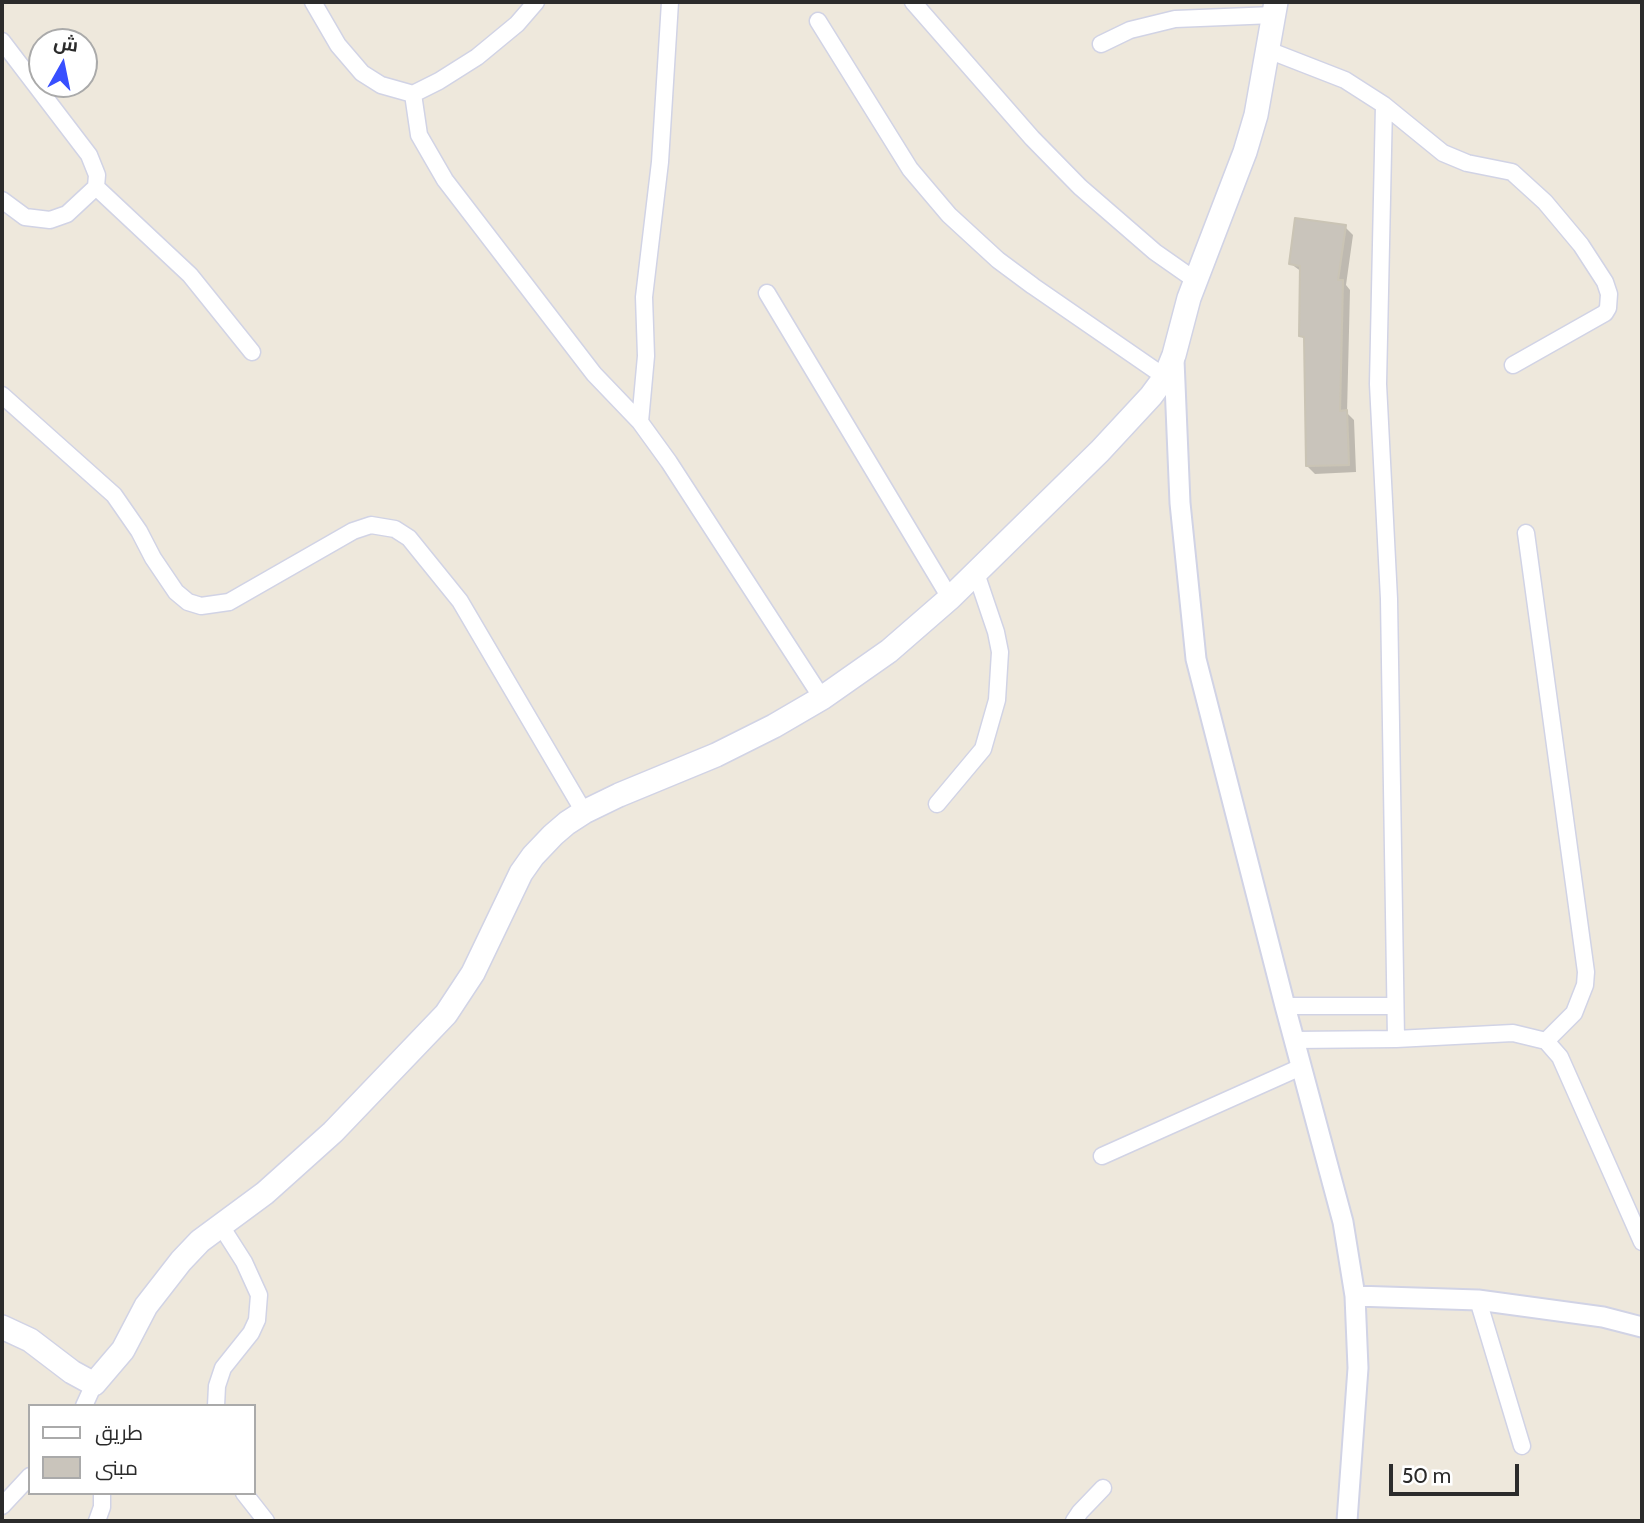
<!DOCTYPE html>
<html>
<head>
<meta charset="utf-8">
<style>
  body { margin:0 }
  #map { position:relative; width:1644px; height:1523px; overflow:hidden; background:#eee8dc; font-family:Cabin,Cairo,sans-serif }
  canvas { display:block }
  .frame { position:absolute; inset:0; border:4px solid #2b2b2b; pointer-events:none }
  .legend { position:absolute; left:28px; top:1404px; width:228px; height:91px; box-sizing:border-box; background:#fff; border:2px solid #aaa; margin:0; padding:9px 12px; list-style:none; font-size:21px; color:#2b2b2b }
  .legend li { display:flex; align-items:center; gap:14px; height:35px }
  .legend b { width:35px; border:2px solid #aaa }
  .north { position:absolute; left:28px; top:28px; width:70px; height:70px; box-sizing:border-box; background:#fff; border:2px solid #aaa; border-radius:50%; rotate:9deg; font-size:19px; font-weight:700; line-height:28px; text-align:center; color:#2b2b2b }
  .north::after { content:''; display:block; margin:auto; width:24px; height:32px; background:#384fff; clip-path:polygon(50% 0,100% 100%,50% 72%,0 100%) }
  .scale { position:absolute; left:1389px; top:1464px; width:130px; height:32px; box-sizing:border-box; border:4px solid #2b2b2b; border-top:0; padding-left:9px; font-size:21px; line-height:24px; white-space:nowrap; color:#2b2b2b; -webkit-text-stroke:5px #fff; paint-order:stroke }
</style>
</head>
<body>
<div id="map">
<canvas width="1644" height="1523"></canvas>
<div class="frame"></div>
<ul class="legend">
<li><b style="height:9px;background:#fff"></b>طريق</li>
<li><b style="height:19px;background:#c9c4bb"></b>مبنى</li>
</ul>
<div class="north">ش</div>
<div class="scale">50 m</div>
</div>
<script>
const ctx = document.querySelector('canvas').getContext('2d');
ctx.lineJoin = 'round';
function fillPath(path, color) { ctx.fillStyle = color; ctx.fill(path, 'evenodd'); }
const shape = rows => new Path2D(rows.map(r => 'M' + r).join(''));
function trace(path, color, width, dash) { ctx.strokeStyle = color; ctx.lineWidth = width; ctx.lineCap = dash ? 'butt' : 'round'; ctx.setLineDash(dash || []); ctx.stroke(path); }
const shadow = shape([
  [1345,227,1353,235,1346,285,1350,290,1347,413,1354,420,1356,472,1315,474,1307,466,1306,341,1301,336,1302,272,1291,264]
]);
const building = shape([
  [1295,218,1346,225,1338,280,1343,280,1340,411,1347,410,1349,465,1306,466,1304,337,1299,336,1300,266,1289,264,1295,218]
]);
const minor = shape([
  [313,2,338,45,362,73,381,85,413,94,439,81,477,57,517,24,536,2],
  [913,2,1032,138,1080,187,1155,252,1195,280],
  [818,21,910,169,949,215,998,260,1033,286,1165,377],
  [2,41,89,155,97,175,96,187,67,214,50,220,25,217,2,200],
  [1101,44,1130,30,1175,19,1274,15],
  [1268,50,1345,80,1384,105,1443,153,1467,163,1512,172,1545,202,1581,245,1605,282,1609,294,1608,308,1605,313,1513,365],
  [413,94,419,135,445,180,594,374,640,422,669,462,822,698],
  [1384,105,1378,384,1389,599,1396,1039],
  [96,187,190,275,252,352],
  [767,293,950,598],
  [2,395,114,495,139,531,153,558,176,592,188,602,201,606,229,602,353,531,371,525,395,529,409,538,460,601,584,812],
  [640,422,646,356,644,297,660,162,670,2],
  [1526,533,1586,972,1585,985,1574,1013,1546,1041],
  [937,804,983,749,997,700,1000,652,996,632,976,573],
  [1285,1006,1395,1006],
  [1294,1040,1396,1039,1513,1033,1546,1041,1560,1057,1642,1242],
  [1102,1156,1301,1067],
  [1478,1300,1522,1446],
  [84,1406,94,1384],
  [216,1406,217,1386,223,1368,251,1333,257,1320,259,1295,244,1262,221,1226],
  [244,1493,266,1521],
  [2,1506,30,1476],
  [97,1521,102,1507,102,1493],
  [1074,1521,1080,1512,1103,1488]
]);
const tertiary = shape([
  [1174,360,1180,503,1196,659,1285,1006,1343,1222,1355,1296,1358,1368,1347,1521],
  [1355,1296,1478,1300,1603,1317,1642,1327]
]);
const secondary = shape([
  [2,1327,30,1340,72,1372,94,1384,123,1350,146,1306,181,1261,200,1241,265,1193,333,1132,446,1014,473,973,521,873,533,856,553,835,567,823,584,812,619,795,716,755,774,726,822,698,889,651,950,598,1100,451,1151,396,1165,377,1174,355,1189,298,1245,152,1256,115,1276,2]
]);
fillPath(shadow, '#0003');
fillPath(building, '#c9c4bb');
trace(building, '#cac4b5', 2);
trace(minor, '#d1d3e5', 19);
trace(tertiary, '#d1d3e5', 23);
trace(secondary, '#d1d3e5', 26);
trace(minor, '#fff', 16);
trace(tertiary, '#fff', 19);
trace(secondary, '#fff', 23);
</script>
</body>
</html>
